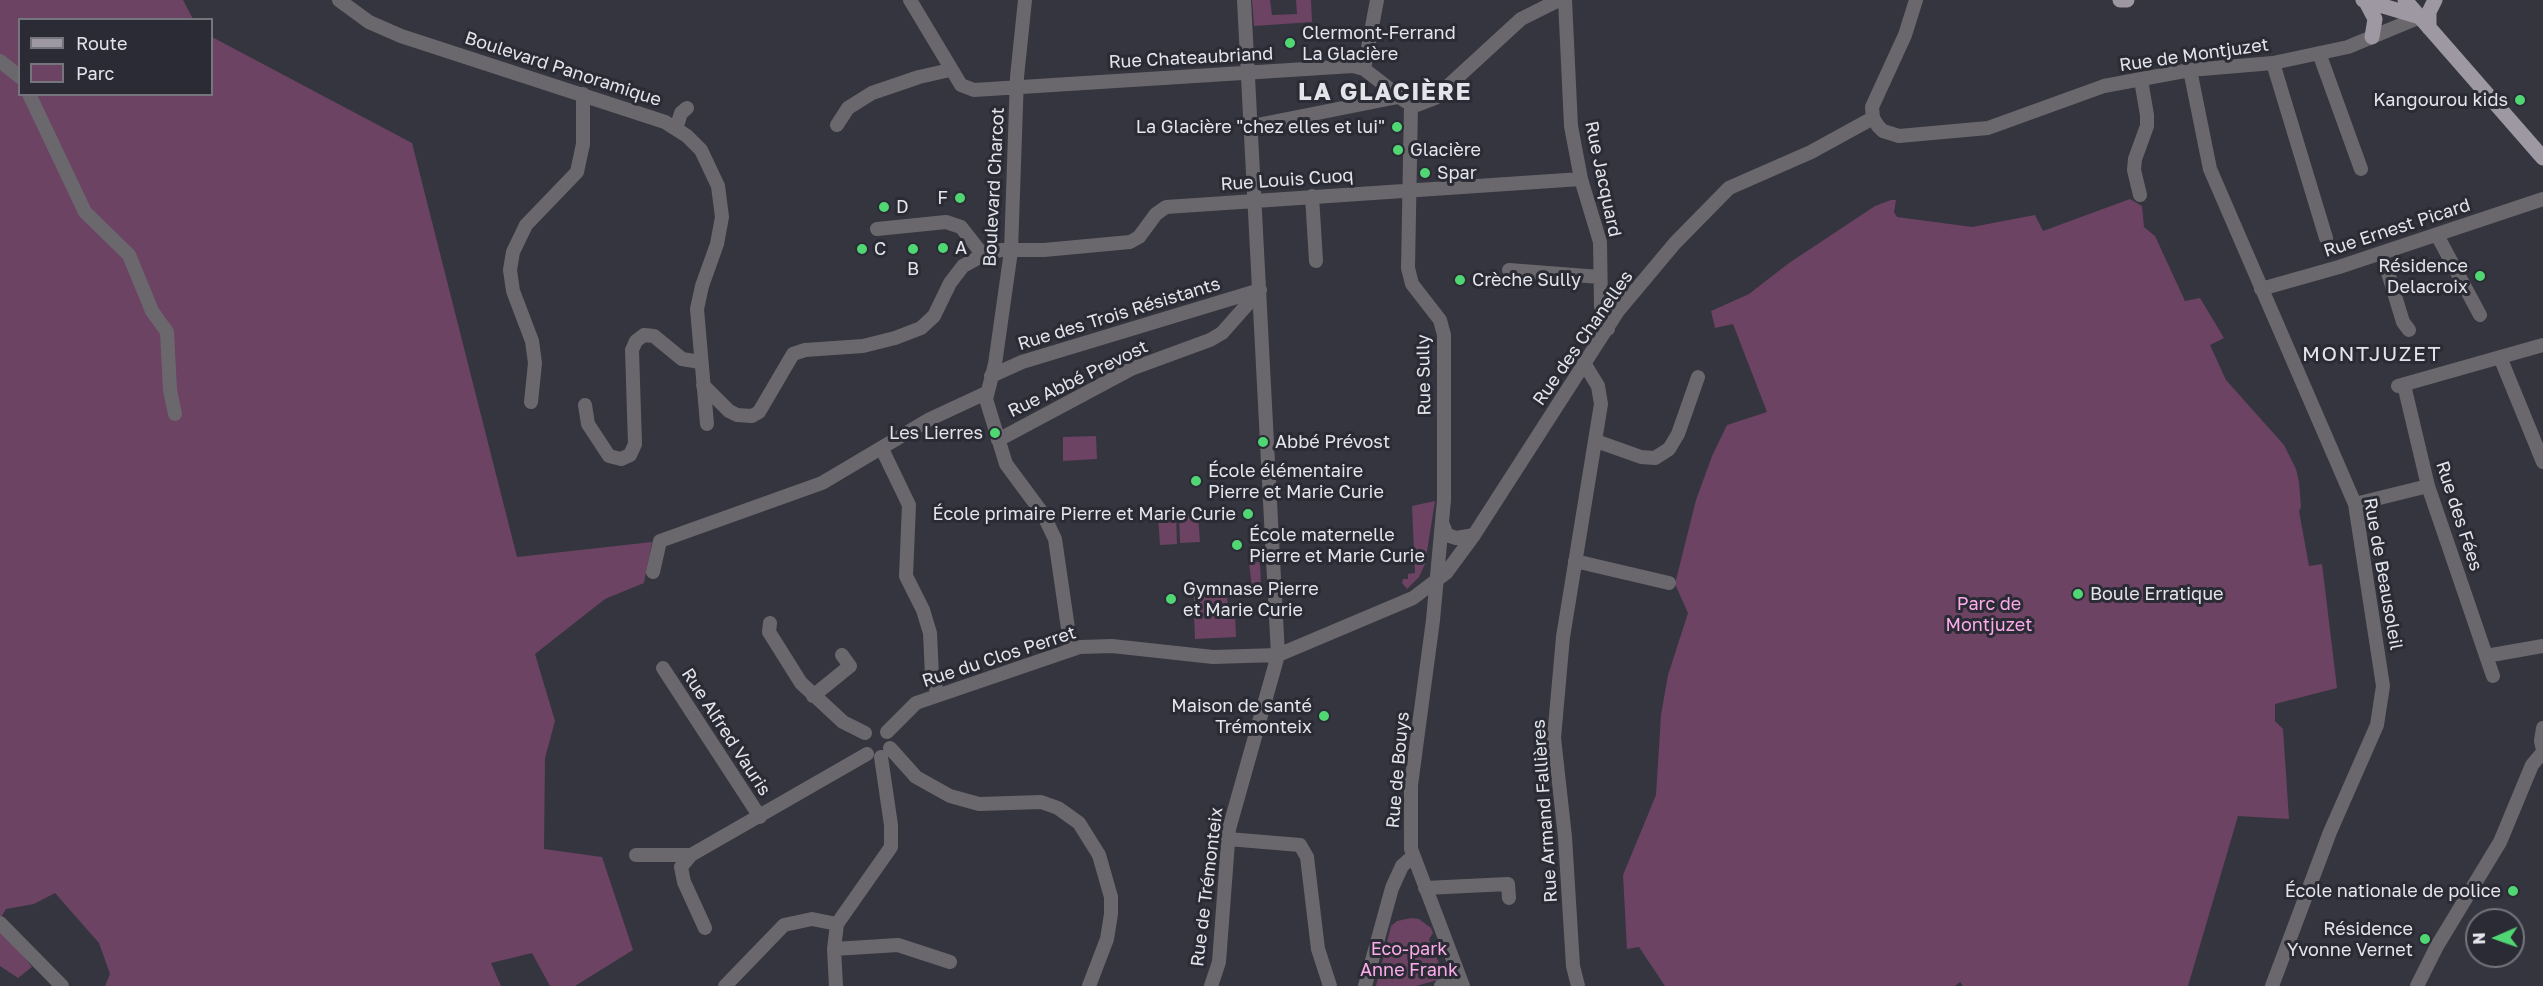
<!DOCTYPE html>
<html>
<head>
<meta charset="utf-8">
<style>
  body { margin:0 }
  #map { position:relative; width:2543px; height:986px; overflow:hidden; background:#34353f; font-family:"Golos Text",sans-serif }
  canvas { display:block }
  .legend { position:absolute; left:18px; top:18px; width:195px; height:78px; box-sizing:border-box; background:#2a2b34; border:2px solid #74757d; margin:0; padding:8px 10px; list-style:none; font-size:18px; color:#e4e5eb }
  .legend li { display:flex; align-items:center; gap:12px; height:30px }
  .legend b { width:30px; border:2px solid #74757d }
  .north { position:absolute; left:2465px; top:908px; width:60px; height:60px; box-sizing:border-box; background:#2a2b34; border:2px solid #74757d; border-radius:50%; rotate:268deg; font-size:16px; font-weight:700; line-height:24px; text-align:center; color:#e4e5eb }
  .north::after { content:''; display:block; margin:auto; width:21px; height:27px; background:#51d674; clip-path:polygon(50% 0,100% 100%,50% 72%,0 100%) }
</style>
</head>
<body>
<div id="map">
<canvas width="2543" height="986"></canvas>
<ul class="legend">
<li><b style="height:8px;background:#9d98a1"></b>Route</li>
<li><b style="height:16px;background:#6c4363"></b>Parc</li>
</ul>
<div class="north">N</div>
</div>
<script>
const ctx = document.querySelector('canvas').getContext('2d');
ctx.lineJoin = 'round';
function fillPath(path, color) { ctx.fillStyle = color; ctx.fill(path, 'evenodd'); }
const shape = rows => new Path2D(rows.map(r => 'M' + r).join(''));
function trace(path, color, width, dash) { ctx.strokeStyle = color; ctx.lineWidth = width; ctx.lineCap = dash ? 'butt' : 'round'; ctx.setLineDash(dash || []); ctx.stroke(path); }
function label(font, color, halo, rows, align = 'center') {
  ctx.font = font + ' "Golos Text",sans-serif'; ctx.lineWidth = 6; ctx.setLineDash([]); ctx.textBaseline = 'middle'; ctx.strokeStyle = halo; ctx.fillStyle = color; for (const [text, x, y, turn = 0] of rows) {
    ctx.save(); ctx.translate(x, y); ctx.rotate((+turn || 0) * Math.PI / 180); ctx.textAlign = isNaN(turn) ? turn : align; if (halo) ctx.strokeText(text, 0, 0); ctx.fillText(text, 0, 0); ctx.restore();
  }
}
const green = shape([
  [0,0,183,0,193,19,20,20,20,94,212,94,212,37,412,143,517,557,652,542,644,583,605,599,535,654,555,721,545,758,544,849,602,857,633,950,575,986,550,986,532,953,491,963,501,986,105,986,110,974,99,943,55,893,34,904,6,909,0,919],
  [1252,0,1270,0,1272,15,1297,14,1296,0,1311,0,1312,22,1254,26],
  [2130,199,2142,206,2144,227,2155,236,2185,301,2200,298,2224,338,2210,345,2226,380,2284,445,2296,469,2299,482,2301,507,2299,511,2309,566,2322,564,2337,688,2275,704,2275,721,2283,729,2289,819,2238,816,2188,986,1963,986,1960,982,1955,986,1665,986,1639,947,1627,949,1623,875,1656,795,1661,715,1668,675,1688,613,1675,584,1696,500,1712,456,1727,425,1767,412,1733,324,1715,328,1711,311,1749,294,1789,263,1875,206,1891,200,1896,200,1894,212,1897,217,1972,227,2035,215,2043,231],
  [1096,436,1097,459,1063,461,1063,437],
  [1435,501,1425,564,1419,577,1407,589,1402,583,1403,579,1408,579,1408,574,1415,573,1412,506],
  [1198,514,1200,542,1180,543,1179,515],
  [1176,515,1177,544,1160,545,1158,516],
  [1249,562,1260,562,1261,587,1252,588],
  [1227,594,1228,612,1194,614,1194,596],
  [1235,613,1236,637,1195,639,1194,615],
  [1411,918,1419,919,1431,928,1433,933,1429,939,1445,978,1416,986,1376,986,1391,926,1397,921],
  [0,927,32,967,18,978,0,966]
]);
const minor = shape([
  [339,0,369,22,401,36,665,122,687,136,701,150,718,186,722,217,717,244,702,286,697,309,707,424],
  [910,0,961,85,974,90,1353,66,1364,69,1405,101,1417,105,1435,98,1521,19,1559,0],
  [1025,0,1017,77,1011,251,995,364,986,399,1006,464,1043,514,1055,539,1071,649],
  [1565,0,1571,126,1581,179,1600,242,1601,307,1608,329],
  [1916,0,1905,35,1872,107,1873,118,1878,126,1883,131,1899,136,1988,128,2104,86,2190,70,2273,63,2348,47,2420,17],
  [2319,53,2361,169],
  [0,61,20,77],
  [2273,63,2326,238],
  [1364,69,1377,0],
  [2190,70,2210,169,2355,504,2383,686,2377,725,2330,832,2272,986],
  [29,94,85,212,129,255,152,311,167,332,170,390,175,414],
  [1411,104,1408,268,1412,284,1440,320,1444,335,1444,500,1433,620,1411,785,1411,849,1463,986],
  [837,125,848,108,872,93,919,77,950,70],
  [1252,126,1398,97],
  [676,129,681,113,687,108],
  [2140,195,2134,170,2135,159,2147,126,2147,115,2141,80],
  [1312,196,1316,261],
  [877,229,946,222,961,227,983,255],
  [2437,235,2480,315],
  [2382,253,2403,322,2409,330],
  [1509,270,1600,277],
  [2261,289,2339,267,2543,199],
  [2500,357,2543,462],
  [991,376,1022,362,1260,290],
  [703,385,729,411,737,415,752,416,759,412,793,354,805,350,863,346,895,338,921,328,934,316,950,283,963,266,983,255,1001,250,1044,250,1130,242,1139,237,1156,214,1166,207,1581,179],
  [2404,385,2428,486,2493,676],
  [2398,386,2543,345],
  [531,402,535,363,532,341,513,291,510,270,513,252,526,225,577,172,583,144,583,94],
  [585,405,588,424,609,456,621,459,630,455,635,444,632,350,636,341,644,335,654,336,682,359,700,362],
  [998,440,1131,369,1210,340,1222,333,1260,290],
  [1596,441,1641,457,1655,458,1669,449,1678,434,1698,377],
  [882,449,909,505,906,576,923,610,930,633,932,676,938,695],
  [2355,504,2428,486],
  [1443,525,1447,535,1456,538,1474,535],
  [1575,561,1669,583],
  [653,572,660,541,822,483,930,419,986,393],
  [770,623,769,632,801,683,843,722,865,733],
  [2486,656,2543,646],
  [663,668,760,817],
  [813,696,850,666,842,655],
  [2543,728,2541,741,2543,750],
  [887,732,916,703,1080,647,1112,646,1213,657,1278,655,1413,598,1446,573,1474,535,1618,311,1675,243,1729,188,1811,152,1873,118],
  [890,748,916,777,950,796,979,804,1041,802,1058,808,1079,823,1099,855,1111,897,1111,914,1107,939,1089,986],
  [1228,839,1300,845,1307,857,1318,949,1330,986],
  [636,855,691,855,867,754],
  [691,855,681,867,684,882,705,928],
  [1425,888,1508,884,1509,898],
  [0,923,62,986],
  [834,949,898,945,950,962],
  [725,986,784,925,812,919,837,924],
  [836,986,834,949,837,924,891,847,891,825,881,757],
  [1211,986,1219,962,1229,829,1278,655,1244,0],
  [1365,986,1392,888,1402,866,1412,857],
  [1441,986,1460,980],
  [1578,986,1573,966,1565,837,1554,738,1563,637,1601,404,1598,386,1584,363],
  [2417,986,2437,946,2500,842,2532,765,2543,752]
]);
const major = shape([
  [2120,0,2127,0],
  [2363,0,2420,17],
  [2365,0,2375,19,2372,37],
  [2405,0,2543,158],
  [2429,28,2429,12,2435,0]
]);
const markers = [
  [1290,43,6,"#51d674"],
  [2520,100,6,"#51d674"],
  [1397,127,6,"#51d674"],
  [1398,150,6,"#51d674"],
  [1425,173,6,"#51d674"],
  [960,198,6,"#51d674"],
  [884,207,6,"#51d674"],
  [943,248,6,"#51d674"],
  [862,249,6,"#51d674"],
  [913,249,6,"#51d674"],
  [2480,276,6,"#51d674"],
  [1460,280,6,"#51d674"],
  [995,433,6,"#51d674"],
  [1263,442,6,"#51d674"],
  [1196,481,6,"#51d674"],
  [1248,514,6,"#51d674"],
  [1237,545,6,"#51d674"],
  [2078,594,6,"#51d674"],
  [1171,599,6,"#51d674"],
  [1324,716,6,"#51d674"],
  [2513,891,6,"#51d674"],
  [2425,939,6,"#51d674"]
];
const poiNames = [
  ["Clermont-Ferrand",1302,33],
  ["La Glacière",1302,54],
  ["Kangourou kids",2508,100,"right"],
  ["La Glacière \"chez elles et lui\"",1385,127,"right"],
  ["Glacière",1410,150],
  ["Spar",1437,173],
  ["F",948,198,"right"],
  ["D",896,207],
  ["A",955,248],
  ["C",874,249],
  ["Résidence",2468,266,"right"],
  ["Delacroix",2468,287,"right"],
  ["B",913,269,"center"],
  ["Crèche Sully",1472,280],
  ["Les Lierres",983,433,"right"],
  ["Abbé Prévost",1275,442],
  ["École élémentaire",1208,471],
  ["Pierre et Marie Curie",1208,492],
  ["École primaire Pierre et Marie Curie",1236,514,"right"],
  ["École maternelle",1249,535],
  ["Pierre et Marie Curie",1249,556],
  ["Gymnase Pierre",1183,589],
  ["et Marie Curie",1183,610],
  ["Boule Erratique",2090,594],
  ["Maison de santé",1312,706,"right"],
  ["Trémonteix",1312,727,"right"],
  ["École nationale de police",2501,891,"right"],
  ["Résidence",2413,929,"right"],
  ["Yvonne Vernet",2413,950,"right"]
];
const streetNames = [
  ["Rue de Montjuzet",2194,55,-8],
  ["Rue Chateaubriand",1191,58,-3],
  ["Boulevard Panoramique",563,69,18],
  ["Rue Jacquard",1603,179,78],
  ["Rue Louis Cuoq",1287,180,-4],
  ["Boulevard Charcot",994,187,-87],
  ["Rue Ernest Picard",2397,228,-18],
  ["Rue des Trois Résistants",1119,314,-17],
  ["Rue des Chanelles",1583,338,-55],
  ["Rue Sully",1424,375,-91],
  ["Rue Abbé Prevost",1078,379,-26],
  ["Rue des Fées",2459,516,72],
  ["Rue de Beausoleil",2383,574,80],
  ["Rue du Clos Perret",999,657,-18],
  ["Rue Alfred Vauris",726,732,57],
  ["Rue de Bouys",1398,770,-85],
  ["Rue Armand Fallières",1545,811,-94],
  ["Rue de Trémonteix",1207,887,-83]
];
const parkNames = [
  ["Parc de",1989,604],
  ["Montjuzet",1989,625],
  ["Eco-park",1409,949],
  ["Anne Frank",1409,970]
];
const quarterNames = [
  ["MONTJUZET",2372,354]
];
const districtNames = [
  ["LA GLACIÈRE",1385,92]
];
fillPath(green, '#6c4363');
trace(minor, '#6a686c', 14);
trace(major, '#9d98a1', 15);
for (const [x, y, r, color] of markers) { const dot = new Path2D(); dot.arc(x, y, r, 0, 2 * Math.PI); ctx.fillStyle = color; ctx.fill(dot); trace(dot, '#2a2b34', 2); }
label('18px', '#e4e5eb', '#2a2b34', poiNames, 'left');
label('18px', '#e4e5eb', '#2a2b34', streetNames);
label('18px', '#fdabeb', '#2a2b34', parkNames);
ctx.letterSpacing = '1.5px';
label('21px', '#e4e5eb', '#2a2b34', quarterNames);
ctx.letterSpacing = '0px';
ctx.letterSpacing = '1.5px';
label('bold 24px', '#e4e5eb', '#2a2b34', districtNames);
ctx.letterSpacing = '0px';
</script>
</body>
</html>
